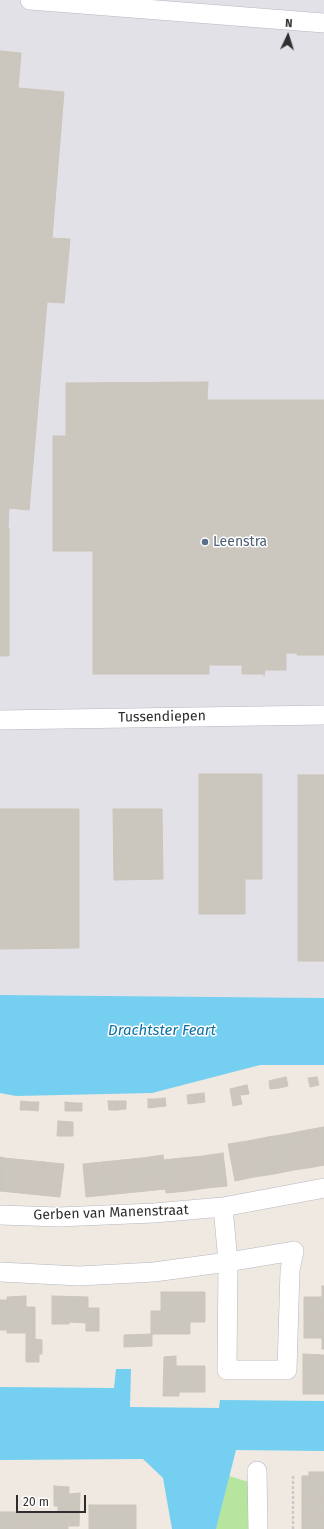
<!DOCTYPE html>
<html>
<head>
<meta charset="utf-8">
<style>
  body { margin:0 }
  #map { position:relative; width:324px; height:1529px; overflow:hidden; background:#efe9e1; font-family:"Fira Sans",sans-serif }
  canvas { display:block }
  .north { position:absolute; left:268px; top:16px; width:40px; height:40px; -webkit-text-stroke:3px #fff; paint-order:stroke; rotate:4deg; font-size:11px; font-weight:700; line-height:16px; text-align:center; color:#2e2e2e }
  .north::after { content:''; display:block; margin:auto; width:14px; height:18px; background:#2e2e2e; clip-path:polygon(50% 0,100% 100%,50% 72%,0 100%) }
  .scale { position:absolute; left:16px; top:1495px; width:70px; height:18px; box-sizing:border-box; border:2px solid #2e2e2e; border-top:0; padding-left:5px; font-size:12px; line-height:14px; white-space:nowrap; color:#2e2e2e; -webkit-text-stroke:3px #fff; paint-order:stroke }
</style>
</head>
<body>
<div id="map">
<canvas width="324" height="1529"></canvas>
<div class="north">N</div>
<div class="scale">20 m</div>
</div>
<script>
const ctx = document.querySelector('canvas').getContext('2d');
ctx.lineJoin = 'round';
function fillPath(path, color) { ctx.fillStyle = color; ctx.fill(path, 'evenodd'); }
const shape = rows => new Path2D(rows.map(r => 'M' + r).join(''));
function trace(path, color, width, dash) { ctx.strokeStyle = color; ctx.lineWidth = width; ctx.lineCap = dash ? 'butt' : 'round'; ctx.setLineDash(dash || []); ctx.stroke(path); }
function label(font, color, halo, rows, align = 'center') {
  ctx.font = font + ' "Fira Sans",sans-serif'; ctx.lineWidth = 3; ctx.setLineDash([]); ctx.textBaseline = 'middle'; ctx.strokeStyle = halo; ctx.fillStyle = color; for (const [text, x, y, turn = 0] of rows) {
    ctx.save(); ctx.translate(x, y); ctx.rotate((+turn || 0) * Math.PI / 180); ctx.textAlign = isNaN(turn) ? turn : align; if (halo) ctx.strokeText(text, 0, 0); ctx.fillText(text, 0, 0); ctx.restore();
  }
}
const industrial = shape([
  [0,0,324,0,324,998,0,995]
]);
const green = shape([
  [229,1476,249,1482,249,1529,216,1529]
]);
const water = shape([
  [0,995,324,998,324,1065,260,1065,152,1093,16,1096,0,1093],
  [116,1369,131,1369,130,1407,219,1408,220,1400,324,1401,324,1451,236,1450,216,1529,172,1529,163,1478,143,1459,0,1460,0,1387,114,1388]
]);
const building = shape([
  [0,51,21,53,18,88,64,92,52,238,70,239,64,303,47,302,29,510,9,508,8,528,9,528,9,656,0,656,0,51],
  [208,382,207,400,324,400,324,655,297,655,297,653,286,653,286,670,265,670,264,676,264,674,242,674,242,665,209,665,209,674,93,674,93,551,53,551,53,436,66,436,66,383,208,382],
  [199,774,262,774,262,879,245,879,245,914,199,914,199,774],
  [298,775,324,775,324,961,298,961,298,775],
  [0,809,79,809,79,948,0,949,0,809],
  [113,809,162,809,163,879,114,880,113,809],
  [286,1077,288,1086,279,1088,277,1079,286,1077],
  [317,1077,319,1085,310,1087,308,1078,317,1077],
  [277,1079,279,1088,270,1089,269,1081,277,1079],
  [247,1085,249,1094,240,1095,238,1087,247,1085],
  [238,1087,242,1104,233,1106,230,1089,238,1087],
  [204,1093,205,1102,197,1103,195,1094,204,1093],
  [195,1094,197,1103,188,1104,187,1095,195,1094],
  [165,1098,166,1106,157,1107,156,1099,165,1098],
  [148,1099,156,1099,157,1107,148,1108,148,1099],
  [21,1101,30,1102,29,1110,20,1110,21,1101],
  [108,1101,117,1101,117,1110,109,1110,108,1101],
  [117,1101,126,1101,126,1109,117,1110,117,1101],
  [30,1102,39,1102,38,1111,29,1110,30,1102],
  [65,1102,74,1103,73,1111,65,1111,65,1102],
  [74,1103,82,1103,82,1111,73,1111,74,1103],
  [58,1121,73,1122,73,1136,57,1136,58,1121],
  [324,1127,324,1165,314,1167,307,1130,324,1127],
  [307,1130,314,1167,294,1170,287,1134,307,1130],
  [287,1134,294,1170,274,1174,268,1137,287,1134],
  [268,1137,274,1174,254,1177,248,1141,268,1137],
  [248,1141,254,1177,235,1181,228,1144,248,1141],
  [223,1153,227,1186,207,1188,203,1156,223,1153],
  [163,1155,166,1189,146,1191,143,1158,163,1155],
  [203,1156,207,1188,187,1191,183,1158,203,1156],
  [0,1157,4,1158,0,1191,0,1157],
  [4,1158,24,1160,20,1193,0,1191,4,1158],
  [143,1158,146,1191,126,1193,122,1160,143,1158],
  [183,1158,187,1191,166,1193,163,1160,183,1158],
  [24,1160,44,1162,40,1195,20,1193,24,1160],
  [122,1160,126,1193,106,1195,103,1162,122,1160],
  [44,1162,64,1164,60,1197,40,1195,44,1162],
  [103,1162,106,1195,86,1197,83,1164,103,1162],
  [322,1286,324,1286,324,1317,304,1317,304,1297,322,1297,322,1286],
  [161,1292,205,1292,205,1322,190,1322,190,1334,151,1334,151,1311,161,1311,161,1292],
  [26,1296,26,1307,35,1307,35,1339,42,1340,42,1354,26,1354,26,1333,7,1333,7,1330,0,1330,0,1300,7,1300,7,1297,26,1296],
  [52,1296,88,1297,88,1308,99,1308,99,1331,86,1331,86,1323,69,1322,69,1324,52,1324,52,1296],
  [304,1317,324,1317,324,1349,322,1349,322,1338,304,1338,304,1317],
  [152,1334,152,1346,124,1347,124,1335,152,1334],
  [26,1354,39,1354,39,1362,26,1362,26,1354],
  [303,1354,324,1355,324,1394,303,1394,303,1354],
  [176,1356,176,1366,205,1366,205,1392,179,1392,179,1396,163,1396,164,1357,176,1356],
  [309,1472,324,1472,324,1497,302,1497,302,1476,309,1476,309,1472],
  [54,1486,69,1487,68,1529,58,1529,58,1506,54,1506,54,1486],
  [80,1493,79,1526,69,1526,69,1494,80,1493],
  [302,1497,324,1497,324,1517,302,1517,302,1497],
  [89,1505,136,1505,136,1529,89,1529,89,1505],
  [0,1512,27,1512,27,1529,0,1529,0,1512],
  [27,1512,58,1512,58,1529,27,1529,27,1512],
  [302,1517,324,1517,324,1529,302,1529,302,1517]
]);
const path = shape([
  [293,1476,293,1529]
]);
const minor = shape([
  [30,0,324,23],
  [0,720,324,715],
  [0,1215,58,1217,154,1213,223,1207,324,1188],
  [294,1251,290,1270,287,1370,227,1370,228,1262,294,1251],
  [0,1272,79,1276,154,1272,228,1262,223,1207],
  [257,1471,258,1529]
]);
const markers = [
  [205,542,4,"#5c6f8a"]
];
const serviceNames = [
  ["Leenstra",213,542]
];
const streetNames = [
  ["Tussendiepen",162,717,-1],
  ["Gerben van Manenstraat",111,1213,-2]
];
const waterNames = [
  ["Drachtster Feart",162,1031]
];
fillPath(industrial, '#e3e1e8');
fillPath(green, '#b6e59e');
fillPath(water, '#75cff0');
fillPath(building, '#cbc7bf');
trace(building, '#cbc5ba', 1);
trace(minor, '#b4b7c1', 20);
trace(path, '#c9c9c9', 2.5, [3, 2]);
trace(minor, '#fff', 19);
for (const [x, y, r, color] of markers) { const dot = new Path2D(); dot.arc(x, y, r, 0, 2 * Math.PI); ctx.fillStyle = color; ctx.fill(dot); trace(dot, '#fff', 1.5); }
label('14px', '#4e5e75', '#fff', serviceNames, 'left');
label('14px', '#2e2e2e', '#fff', streetNames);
label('italic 15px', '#0d6fa3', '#fff', waterNames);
</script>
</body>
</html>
